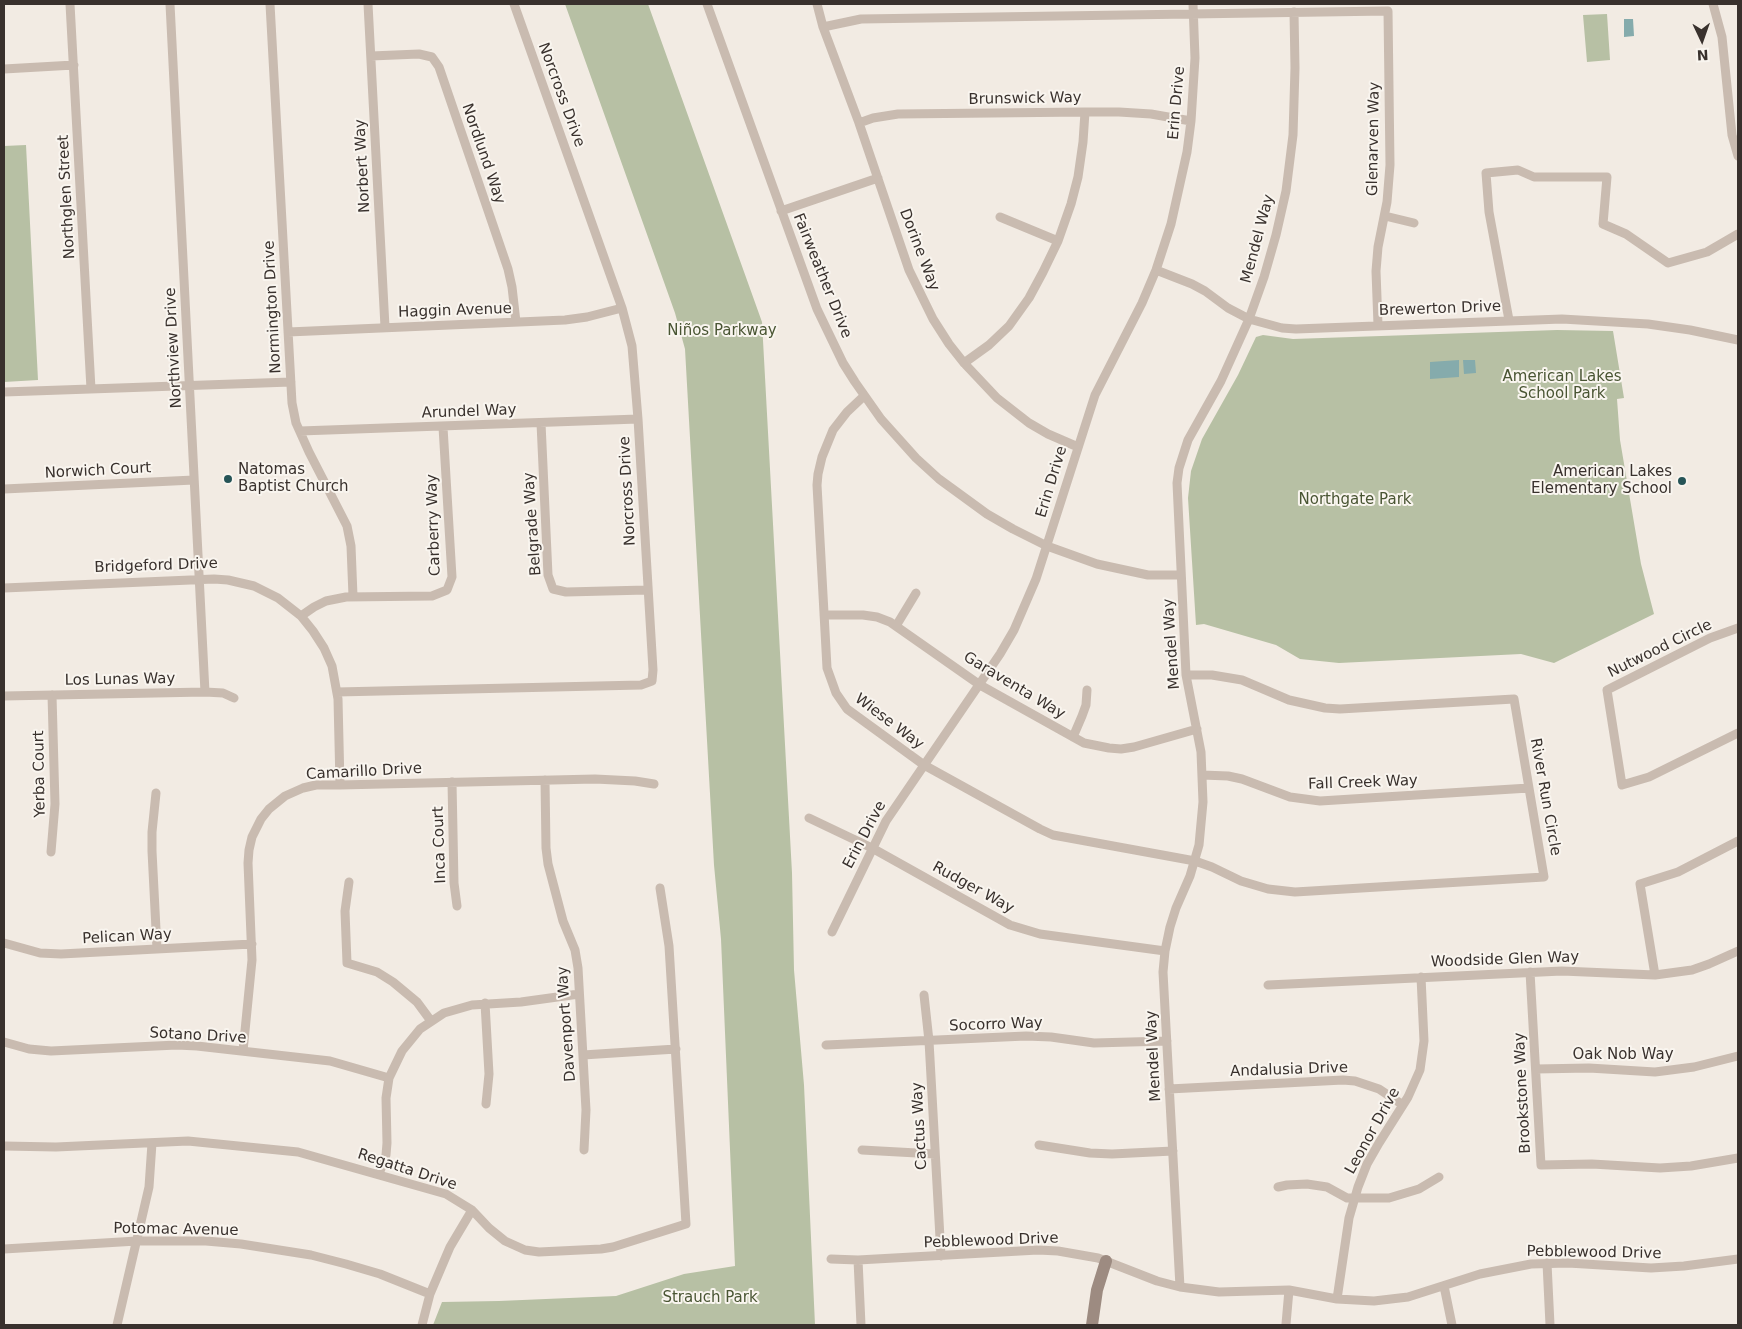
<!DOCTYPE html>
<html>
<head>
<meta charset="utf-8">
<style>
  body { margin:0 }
  #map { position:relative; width:1742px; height:1329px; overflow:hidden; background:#f2ebe3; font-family:"DejaVu Sans",sans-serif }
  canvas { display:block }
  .frame { position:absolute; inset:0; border:5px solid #39312d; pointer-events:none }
  .north { position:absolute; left:1677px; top:15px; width:50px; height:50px; -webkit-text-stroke:4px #f9f5ef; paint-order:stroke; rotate:177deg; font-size:14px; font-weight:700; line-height:20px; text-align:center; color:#39312d }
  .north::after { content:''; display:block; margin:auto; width:18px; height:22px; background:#39312d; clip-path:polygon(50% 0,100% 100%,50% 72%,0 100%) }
</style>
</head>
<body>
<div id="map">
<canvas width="1742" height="1329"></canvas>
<div class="frame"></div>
<div class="north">N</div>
</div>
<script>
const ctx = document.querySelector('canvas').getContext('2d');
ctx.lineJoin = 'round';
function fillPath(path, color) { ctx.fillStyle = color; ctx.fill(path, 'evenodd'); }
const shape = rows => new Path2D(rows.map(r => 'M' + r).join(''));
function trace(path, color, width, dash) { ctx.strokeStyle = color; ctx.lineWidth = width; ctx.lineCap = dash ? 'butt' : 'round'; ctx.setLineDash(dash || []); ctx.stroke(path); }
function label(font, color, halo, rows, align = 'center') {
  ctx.font = font + ' "DejaVu Sans",sans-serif'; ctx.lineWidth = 4; ctx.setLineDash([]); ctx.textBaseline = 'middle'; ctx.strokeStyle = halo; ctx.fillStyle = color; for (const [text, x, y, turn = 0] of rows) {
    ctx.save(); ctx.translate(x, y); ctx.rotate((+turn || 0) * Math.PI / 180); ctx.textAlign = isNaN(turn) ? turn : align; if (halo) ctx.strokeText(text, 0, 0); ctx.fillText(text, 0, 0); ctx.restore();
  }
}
const green = shape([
  [565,4,648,4,762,322,792,873,794,970,804,1085,815,1325,433,1325,442,1302,499,1301,616,1296,684,1274,735,1266,721,939,714,865,685,349,675,313],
  [1607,14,1610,60,1587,62,1583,15],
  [26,145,38,380,4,382,4,146],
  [1557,330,1613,331,1624,398,1617,399,1620,440,1641,564,1654,614,1554,663,1521,654,1339,663,1300,659,1276,645,1204,624,1196,625,1188,498,1191,471,1202,439,1238,375,1256,337,1263,335,1293,339]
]);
const water = shape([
  [1624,19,1633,19,1634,36,1624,37],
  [1459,360,1459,377,1430,379,1430,362],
  [1463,360,1475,360,1476,373,1464,374]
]);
const street = shape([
  [70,4,91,389],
  [170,4,205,692],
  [270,4,292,403,296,423,309,452,347,526,351,546,353,596],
  [368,4,385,327],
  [707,4,817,309,843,363,855,382,881,419,916,458,939,479,987,514,1013,529,1047,546,1097,564,1148,575,1181,575],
  [817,4,823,27,859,123,909,270,933,319,949,344,964,363,997,398,1029,423,1048,434,1078,447],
  [1713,4,1722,37,1732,135,1738,156],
  [823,27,861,19,1388,11,1390,165,1387,202,1378,247,1376,271,1378,325],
  [371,56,419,54,432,57,439,67,508,269,512,287,516,322],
  [4,69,74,65],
  [859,123,873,118,898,114,1085,112,1119,112,1151,114,1191,121],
  [781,211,878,178],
  [1385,216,1414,223],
  [1000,217,1058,241],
  [1156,270,1192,284,1205,291,1228,308,1249,319,1282,328,1296,329,1562,319,1648,324,1690,330,1738,340],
  [1509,320,1489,212,1486,173,1518,170,1534,177,1607,177,1603,224,1626,234,1668,263,1707,252,1738,234],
  [288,332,565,320,587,317,622,308],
  [964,363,989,345,1009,326,1029,298,1043,272,1058,241,1071,204,1078,177,1083,142,1085,112],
  [4,392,291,382],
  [864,396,847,412,833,430,822,457,818,474,817,485,827,668,836,693,847,709,924,765,1040,829,1053,835,1195,861,1212,867,1241,881,1268,889,1295,892,1544,877,1514,699,1340,709,1325,708,1289,700,1242,680,1212,675,1186,675],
  [541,423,548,575,553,589,566,592,647,590],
  [300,431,638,419],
  [4,489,194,480],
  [4,588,214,579,228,580,254,586,278,598,301,616,313,631,324,648,332,666,338,699,340,785],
  [824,615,863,615,877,617,890,622,980,685,1084,743,1109,748,1121,749,1134,747,1197,729],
  [301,616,314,607,326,601,346,597,432,596,447,590,452,577,443,427],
  [896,626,916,593],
  [1738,628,1710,638,1607,690,1622,785,1649,777,1738,733],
  [337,692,641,685,652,681,653,670,638,419,632,346,622,308,514,4],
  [4,696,205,692,223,693,234,698],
  [1073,737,1082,716,1086,705,1087,690],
  [1202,775,1228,776,1242,779,1290,797,1320,801,1529,788],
  [545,780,546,848,548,864,563,921,575,950,578,968,586,1110,584,1150],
  [452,782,454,883,457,906],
  [156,793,152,832,152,851,157,949],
  [809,818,872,848,1010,925,1040,934,1165,951],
  [51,852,55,804,52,695],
  [349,882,345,911,347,963,377,972,393,982,417,1002,431,1021],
  [832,932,886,821,1000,654,1014,630,1036,579,1095,395,1142,303,1156,270,1171,224,1187,152,1191,121,1195,58,1193,4],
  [4,943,40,953,61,954,252,944],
  [1530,972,1541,1165,1592,1164,1660,1168,1691,1166,1738,1158],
  [1655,975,1640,884,1678,872,1738,841],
  [1268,985,1562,971,1655,975,1692,970,1709,964,1738,951],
  [924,995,929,1041,941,1256],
  [485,1003,489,1074,486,1104],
  [4,1042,29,1049,51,1051,177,1045,197,1046,330,1061,389,1078],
  [826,1045,1026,1036,1051,1037,1094,1043,1167,1041],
  [243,1051,252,960,248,863,249,850,252,837,261,819,269,809,285,796,303,788,316,785,340,785,595,779,635,781,654,784],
  [583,1055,676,1049],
  [1536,1069,1589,1068,1655,1072,1694,1067,1738,1056],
  [1169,1089,1343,1080,1355,1081,1379,1089,1403,1105],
  [1039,1145,1090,1153,1112,1154,1173,1151],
  [4,1146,56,1147,188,1141,298,1152,446,1194,472,1210,489,1228,505,1241,525,1250,539,1252,601,1249,613,1247,686,1224,669,946,660,888],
  [862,1150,935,1154],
  [379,1174,386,1155,387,1143,386,1098,389,1078,402,1051,420,1029,444,1013,472,1005,521,1002,579,994],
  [1278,1187,1287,1185,1307,1184,1327,1187,1347,1198,1389,1198,1419,1189,1439,1177],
  [4,1249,137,1241,206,1241,241,1244,311,1255,346,1264,380,1274,430,1294],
  [831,1259,858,1260,1038,1250,1058,1251,1098,1258,1157,1281,1180,1287,1219,1292,1289,1290,1337,1299,1374,1301,1408,1297,1480,1274,1531,1264,1568,1263,1651,1268,1684,1266,1738,1259],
  [858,1260,861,1325],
  [1547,1263,1550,1325],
  [1444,1286,1452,1325],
  [1180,1287,1163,972,1165,951,1170,927,1176,908,1190,876,1199,845,1203,802,1201,752,1186,675,1177,483,1179,468,1188,440,1221,381,1249,319,1264,277,1276,235,1286,191,1293,135,1295,68,1294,12],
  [1337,1299,1349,1218,1358,1187,1367,1164,1379,1143,1408,1097,1420,1070,1424,1041,1421,977],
  [1286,1324,1289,1290],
  [117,1325,149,1187,152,1143],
  [422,1325,430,1294,450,1247,472,1210]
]);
const secondary = shape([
  [1092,1325,1097,1290,1106,1261]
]);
const markers = [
  [228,479,5,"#265457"],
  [1682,481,5,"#265457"]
];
const streetNames = [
  ["Norcross Drive",561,95,70],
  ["Brunswick Way",1025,99,-1],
  ["Erin Drive",1177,103,-85],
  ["Glenarven Way",1374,139,-89],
  ["Nordlund Way",483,154,71],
  ["Norbert Way",363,166,-93],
  ["Northglen Street",67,197,-93],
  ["Mendel Way",1258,239,-75],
  ["Dorine Way",919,250,69],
  ["Fairweather Drive",822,276,68],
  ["Normington Drive",273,307,-93],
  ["Brewerton Drive",1440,309,-2],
  ["Haggin Avenue",455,311,-2],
  ["Northview Drive",174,348,-93],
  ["Arundel Way",469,412,-2],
  ["Norwich Court",98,471,-3],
  ["Erin Drive",1052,482,-73],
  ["Norcross Drive",628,491,-93],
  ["Belgrade Way",533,524,-94],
  ["Carberry Way",434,525,-92],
  ["Bridgeford Drive",156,566,-2],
  ["Mendel Way",1172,644,-94],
  ["Nutwood Circle",1660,649,-26],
  ["Los Lunas Way",120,680,-1],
  ["Garaventa Way",1014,686,31],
  ["Wiese Way",889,722,37],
  ["Camarillo Drive",364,772,-3],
  ["Yerba Court",40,774,-91],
  ["Fall Creek Way",1363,783,-2],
  ["River Run Circle",1545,797,80],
  ["Erin Drive",865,835,-62],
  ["Inca Court",440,845,-92],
  ["Rudger Way",973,888,29],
  ["Pelican Way",127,937,-3],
  ["Woodside Glen Way",1505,960,-2],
  ["Davenport Way",567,1024,-94],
  ["Socorro Way",996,1025,-2],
  ["Sotano Drive",198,1036,3],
  ["Oak Nob Way",1623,1055],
  ["Mendel Way",1154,1056,-93],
  ["Andalusia Drive",1289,1070,-2],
  ["Brookstone Way",1523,1093,-93],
  ["Cactus Way",920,1126,-93],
  ["Leonor Drive",1373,1131,-61],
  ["Regatta Drive",407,1170,18],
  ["Potomac Avenue",176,1230,1],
  ["Pebblewood Drive",991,1241,-2],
  ["Pebblewood Drive",1594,1253,1]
];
const parkNames = [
  ["Niños Parkway",722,331],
  ["American Lakes",1562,377],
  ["School Park",1562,394],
  ["Northgate Park",1355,500],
  ["Strauch Park",710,1298]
];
const poiNames = [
  ["Natomas",238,470],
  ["Baptist Church",238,487],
  ["American Lakes",1672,472,"right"],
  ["Elementary School",1672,489,"right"]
];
fillPath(green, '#b7c0a4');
fillPath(water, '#85abac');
trace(street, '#c9bbb0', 9);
trace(secondary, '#9d8b81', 12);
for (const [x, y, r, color] of markers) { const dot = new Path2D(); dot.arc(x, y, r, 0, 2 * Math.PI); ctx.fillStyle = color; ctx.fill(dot); trace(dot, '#f9f5ef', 2); }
label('15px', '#39312d', '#f9f5ef', streetNames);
label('15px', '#495533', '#f9f5ef', parkNames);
label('15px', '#39312d', '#f9f5ef', poiNames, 'left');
</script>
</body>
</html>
